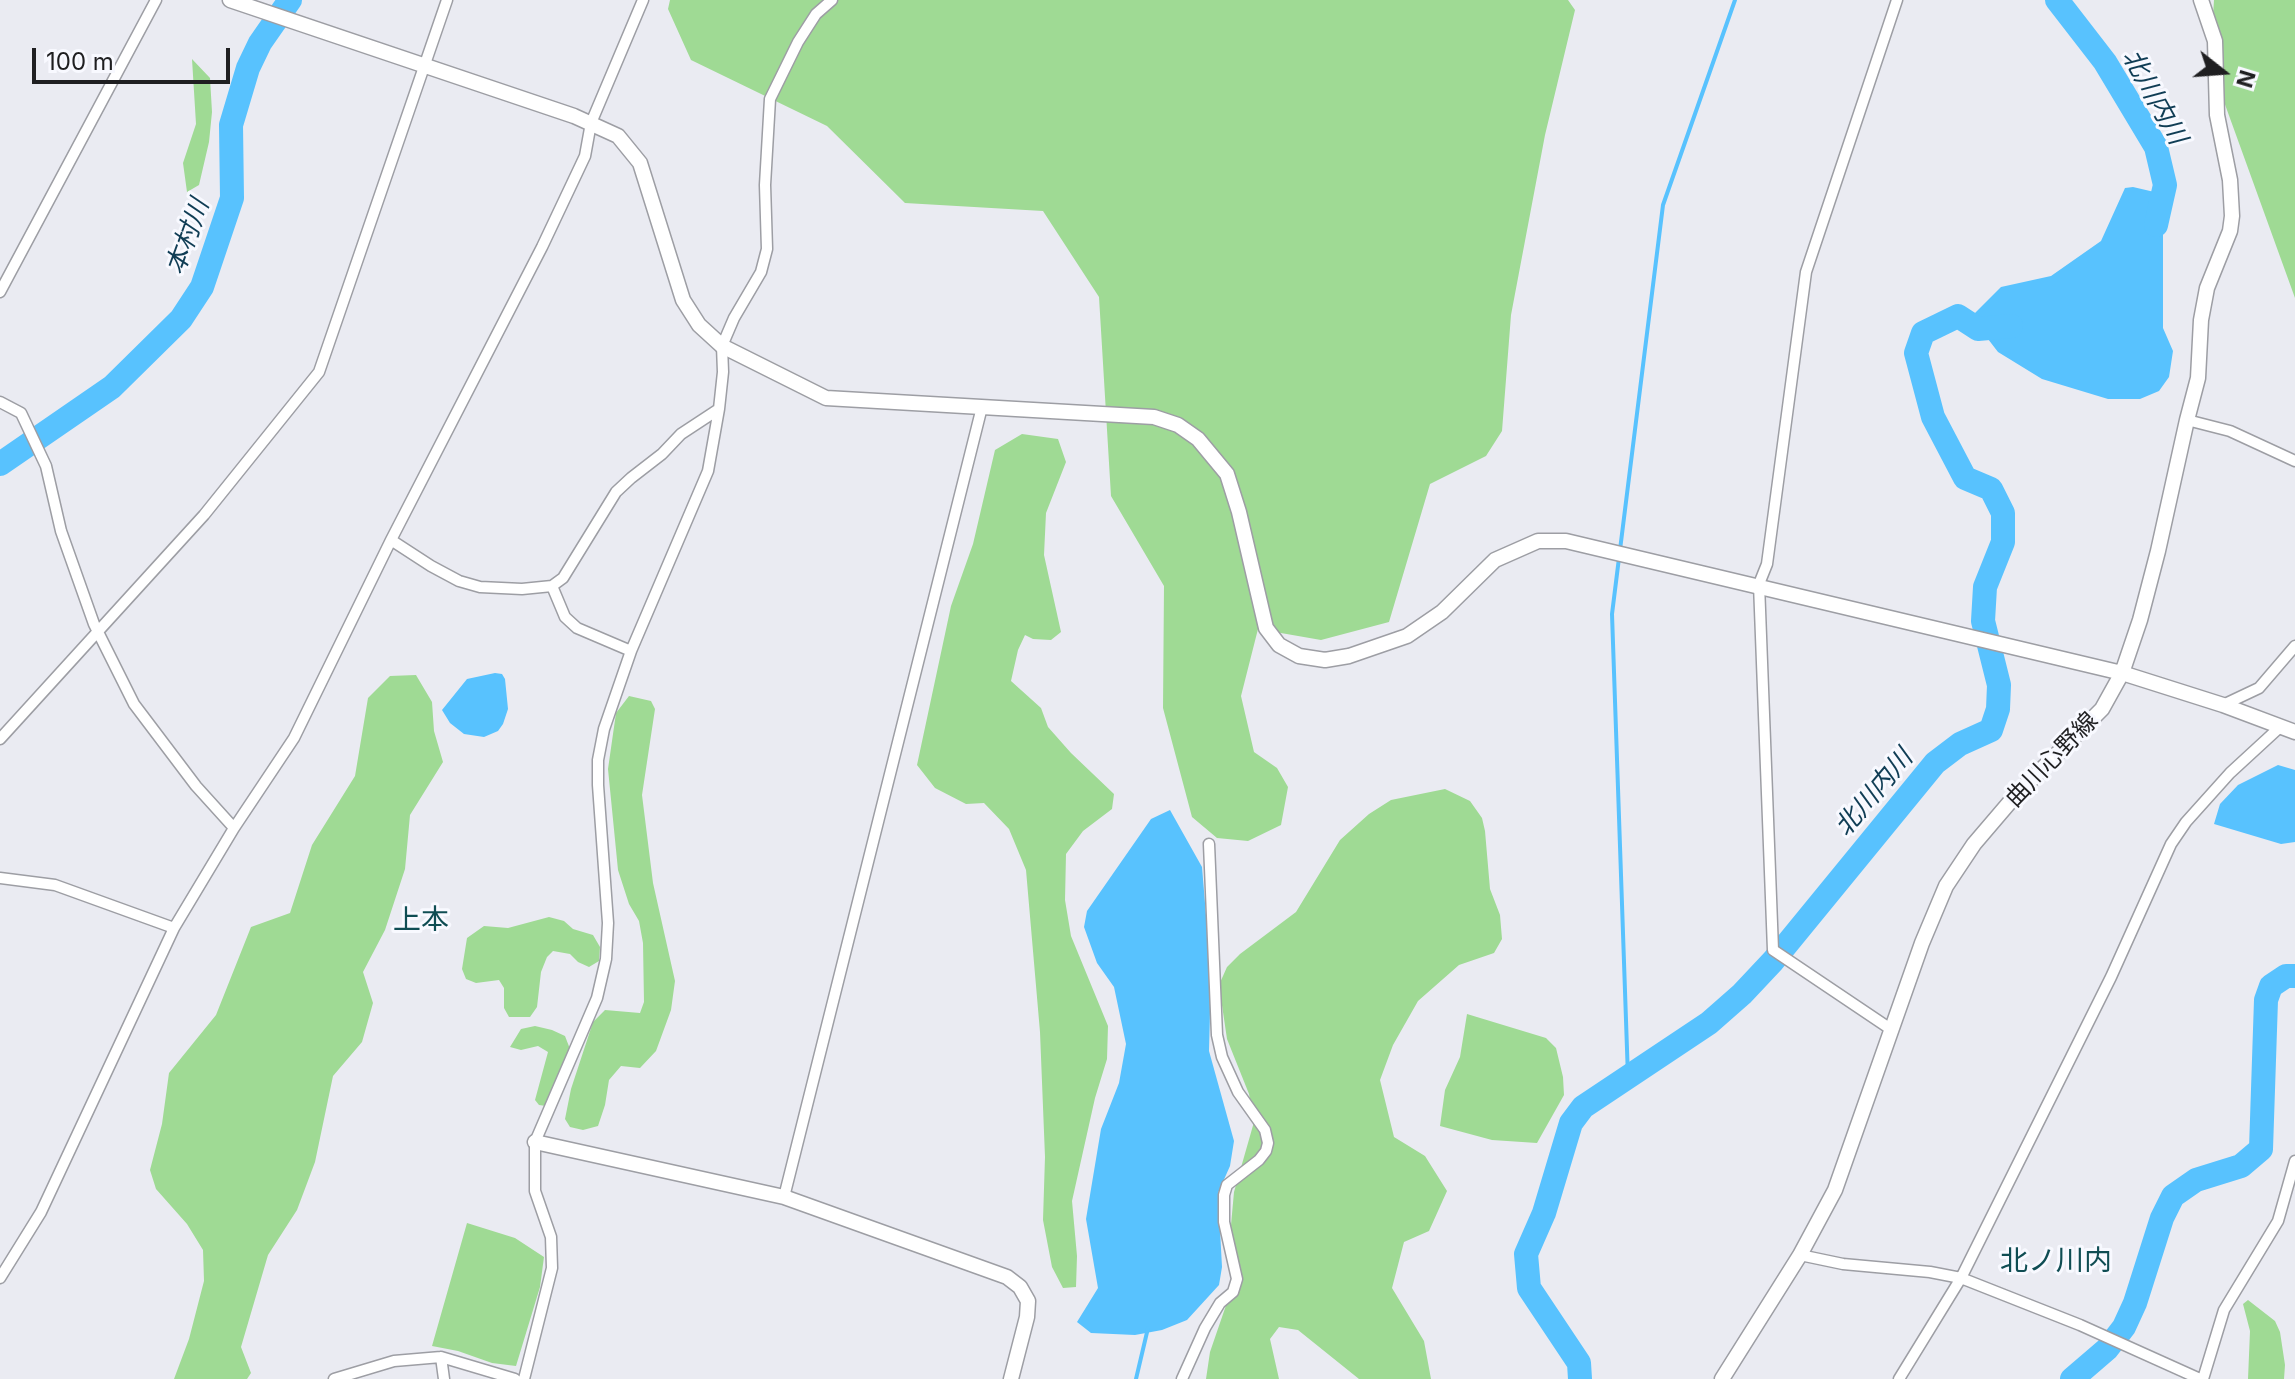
<!DOCTYPE html>
<html>
<head>
<meta charset="utf-8">
<style>
  body { margin:0 }
  #map { position:relative; width:2295px; height:1379px; overflow:hidden; background:#eaebf2; font-family:Inter,sans-serif }
  canvas { display:block }
  .north { position:absolute; left:2183px; top:32px; width:80px; height:80px; -webkit-text-stroke:6px #f8f9ff; paint-order:stroke; rotate:107deg; font-size:22px; font-weight:700; line-height:32px; text-align:center; color:#1f1f21 }
  .north::after { content:''; display:block; margin:auto; width:28px; height:36px; background:#1f1f21; clip-path:polygon(50% 0,100% 100%,50% 72%,0 100%) }
  .scale { position:absolute; left:32px; top:48px; width:198px; height:36px; box-sizing:border-box; border:4px solid #1f1f21; border-top:0; padding-left:10px; font-size:24px; line-height:28px; white-space:nowrap; color:#1f1f21; -webkit-text-stroke:6px #f8f9ff; paint-order:stroke }
</style>
</head>
<body>
<div id="map">
<canvas width="2295" height="1379"></canvas>
<div class="north">N</div>
<div class="scale">100 m</div>
</div>
<script>
const ctx = document.querySelector('canvas').getContext('2d');
ctx.lineJoin = 'round';
function fillPath(path, color) { ctx.fillStyle = color; ctx.fill(path, 'evenodd'); }
const shape = rows => new Path2D(rows.map(r => 'M' + r).join(''));
function trace(path, color, width, dash) { ctx.strokeStyle = color; ctx.lineWidth = width; ctx.lineCap = dash ? 'butt' : 'round'; ctx.setLineDash(dash || []); ctx.stroke(path); }
function label(font, color, halo, rows, align = 'center') {
  ctx.font = font + ' Inter,"Noto Sans JP",sans-serif'; ctx.lineWidth = 6; ctx.setLineDash([]); ctx.textBaseline = 'middle'; ctx.strokeStyle = halo; ctx.fillStyle = color; for (const [text, x, y, turn = 0] of rows) {
    ctx.save(); ctx.translate(x, y); ctx.rotate((+turn || 0) * Math.PI / 180); ctx.textAlign = isNaN(turn) ? turn : align; if (halo) ctx.strokeText(text, 0, 0); ctx.fillText(text, 0, 0); ctx.restore();
  }
}
const green = shape([
  [670,0,1568,0,1575,10,1545,135,1511,315,1502,431,1486,456,1430,484,1389,622,1321,640,1258,629,1241,696,1254,752,1277,768,1288,787,1281,825,1248,841,1217,838,1192,817,1163,708,1164,586,1111,496,1099,297,1043,211,905,203,827,126,691,60,668,9],
  [2214,0,2295,0,2295,298,2210,63],
  [192,59,210,78,212,112,209,142,199,185,187,192,183,163,196,124],
  [1022,434,1058,439,1066,462,1046,513,1044,555,1061,632,1051,640,1033,639,1025,635,1018,650,1011,681,1041,708,1048,727,1071,753,1114,794,1112,809,1083,831,1066,854,1065,900,1071,936,1108,1026,1107,1059,1095,1098,1072,1201,1077,1256,1076,1287,1063,1288,1052,1267,1043,1220,1045,1157,1040,1032,1026,870,1009,829,984,803,966,804,935,788,917,765,951,606,973,544,995,450],
  [416,675,432,702,434,731,443,762,410,815,405,869,385,930,363,972,373,1003,362,1042,333,1076,315,1162,297,1210,268,1255,241,1347,251,1373,247,1379,174,1379,189,1339,204,1281,203,1250,187,1224,156,1189,150,1170,162,1124,169,1073,216,1015,251,927,290,913,312,845,355,776,368,698,390,676],
  [629,696,651,701,655,709,642,795,653,883,675,981,671,1010,656,1051,640,1068,621,1066,609,1080,605,1105,598,1126,583,1130,570,1127,565,1119,571,1089,593,1022,605,1010,640,1013,644,1002,643,943,639,921,629,904,618,870,608,769,616,713],
  [1445,789,1470,801,1482,818,1485,831,1490,889,1500,915,1502,939,1494,953,1459,965,1418,1001,1393,1045,1380,1080,1394,1137,1425,1156,1447,1191,1429,1231,1404,1242,1392,1288,1424,1341,1431,1379,1359,1379,1298,1330,1279,1327,1270,1339,1279,1379,1206,1379,1210,1352,1234,1282,1231,1225,1234,1192,1254,1122,1249,1094,1227,1039,1219,985,1227,967,1240,954,1296,912,1340,840,1369,814,1391,800],
  [549,917,564,921,573,929,593,935,600,947,599,961,589,967,578,962,570,954,553,951,547,957,541,972,537,1007,530,1017,509,1017,504,1008,504,988,499,980,476,983,466,979,462,969,467,938,484,926,508,928],
  [1467,1014,1546,1038,1556,1048,1563,1077,1564,1095,1537,1143,1492,1140,1440,1126,1445,1090,1460,1057],
  [535,1026,552,1030,565,1036,570,1049,546,1106,539,1105,535,1100,548,1052,538,1046,521,1050,510,1047,521,1029],
  [467,1223,515,1238,544,1257,540,1287,516,1366,492,1363,458,1351,432,1346],
  [2248,1300,2275,1321,2280,1332,2285,1365,2284,1379,2248,1379,2250,1331,2243,1304]
]);
const water = shape([
  [2133,187,2163,194,2163,328,2173,351,2169,377,2159,391,2140,399,2108,399,2042,379,1998,352,1971,317,2001,287,2051,276,2101,241,2125,188],
  [495,673,502,674,505,679,508,709,503,724,498,731,484,737,464,734,450,723,442,710,467,679],
  [2278,765,2295,770,2295,842,2281,844,2214,824,2220,804,2238,785],
  [1170,810,1202,867,1211,975,1209,1051,1234,1141,1230,1166,1218,1193,1222,1267,1219,1285,1187,1320,1162,1330,1135,1335,1091,1333,1077,1322,1098,1288,1086,1219,1101,1129,1119,1083,1126,1044,1114,987,1097,963,1084,927,1087,911,1151,819]
]);
const stream = shape([
  [1628,1078,1612,614,1663,205,1735,0],
  [1136,1379,1148,1328]
]);
const river = shape([
  [2057,0,2105,62,2156,147,2165,185,2156,225],
  [0,464,112,387,181,319,202,287,232,198,231,125,248,68,260,43,290,0],
  [1580,1379,1579,1363,1529,1288,1526,1254,1544,1213,1571,1123,1583,1107,1709,1023,1742,994,1773,961,1935,763,1960,744,1991,730,1998,709,1999,685,1983,621,1985,587,2003,542,2003,513,1991,489,1965,478,1933,417,1916,353,1923,333,1958,316,1978,329,2011,326],
  [2072,1379,2107,1349,2124,1327,2135,1303,2162,1218,2173,1196,2196,1180,2241,1166,2261,1149,2266,1000,2271,986,2286,976,2295,976]
]);
const street = shape([
  [0,292,156,0],
  [0,402,21,413,46,466,61,531,94,624,134,704,196,786,234,828],
  [2187,420,2230,431,2295,461],
  [391,540,431,566,459,581,480,587,522,589,552,586,563,578,616,492,631,478,662,454,681,434,719,409],
  [552,586,565,617,577,628,631,651],
  [2223,705,2259,688,2295,646],
  [0,739,204,515,319,372,447,0],
  [0,878,55,885,174,928],
  [1892,1030,1773,950,1759,584,1767,564,1806,272,1897,0],
  [784,1197,982,407],
  [1800,1255,1843,1264,1930,1272,1961,1278,2080,1325,2200,1379],
  [0,1278,41,1212,174,928,234,828,294,738,391,540,542,247,585,156,591,123,643,0],
  [441,1357,444,1379],
  [334,1379,394,1361,441,1357,515,1379],
  [524,1379,552,1268,551,1237,535,1191,535,1142,597,998,606,959,608,923,598,785,598,760,604,729,631,651,708,471,719,409,723,372,722,346,734,318,761,272,767,249,765,185,770,99,798,42,816,14,832,0],
  [1182,1379,1205,1328,1220,1303,1233,1292,1237,1279,1224,1222,1224,1195,1227,1185,1259,1160,1266,1151,1268,1143,1265,1130,1238,1092,1222,1057,1217,1035,1209,844],
  [1899,1379,1961,1278,2111,977,2171,844,2186,822,2230,773,2280,727],
  [2203,1379,2224,1310,2278,1221,2295,1161]
]);
const secondary = shape([
  [230,0,574,116,618,136,640,163,683,300,699,325,722,346,826,398,1154,417,1178,425,1198,439,1227,474,1239,512,1266,628,1279,645,1299,656,1325,660,1349,656,1407,636,1442,612,1495,560,1538,541,1566,541,2122,673,2223,705,2295,732],
  [535,1142,784,1197,1007,1277,1020,1287,1028,1301,1027,1317,1011,1379],
  [1722,1379,1800,1255,1835,1190,1922,943,1946,886,1974,844,2015,796,2102,709,2122,673,2140,620,2158,551,2187,420,2198,378,2201,320,2207,288,2230,231,2232,216,2230,180,2217,115,2215,41,2201,0]
]);
const streetNames = [
  ["曲川心野線",2052,760,-46]
];
const waterNames = [
  ["北川内川",2154,97,61],
  ["本村川",188,237,-70],
  ["北川内川",1874,793,-50]
];
const quarterNames = [
  ["上本",421,921],
  ["北ノ川内",2056,1262]
];
fillPath(green, '#9fda94');
fillPath(water, '#58c2fe');
trace(stream, '#58c2fe', 4);
trace(river, '#58c2fe', 24);
trace(street, '#9d9ea4', 13);
trace(secondary, '#9d9ea4', 17);
trace(street, '#fff', 10);
trace(secondary, '#fff', 14);
label('24px', '#1f1f21', '#f8f9ff', streetNames);
label('italic 26px', '#103d55', '#f8f9ff', waterNames);
label('28px', '#0f4d53', '#f8f9ff', quarterNames);
</script>
</body>
</html>
